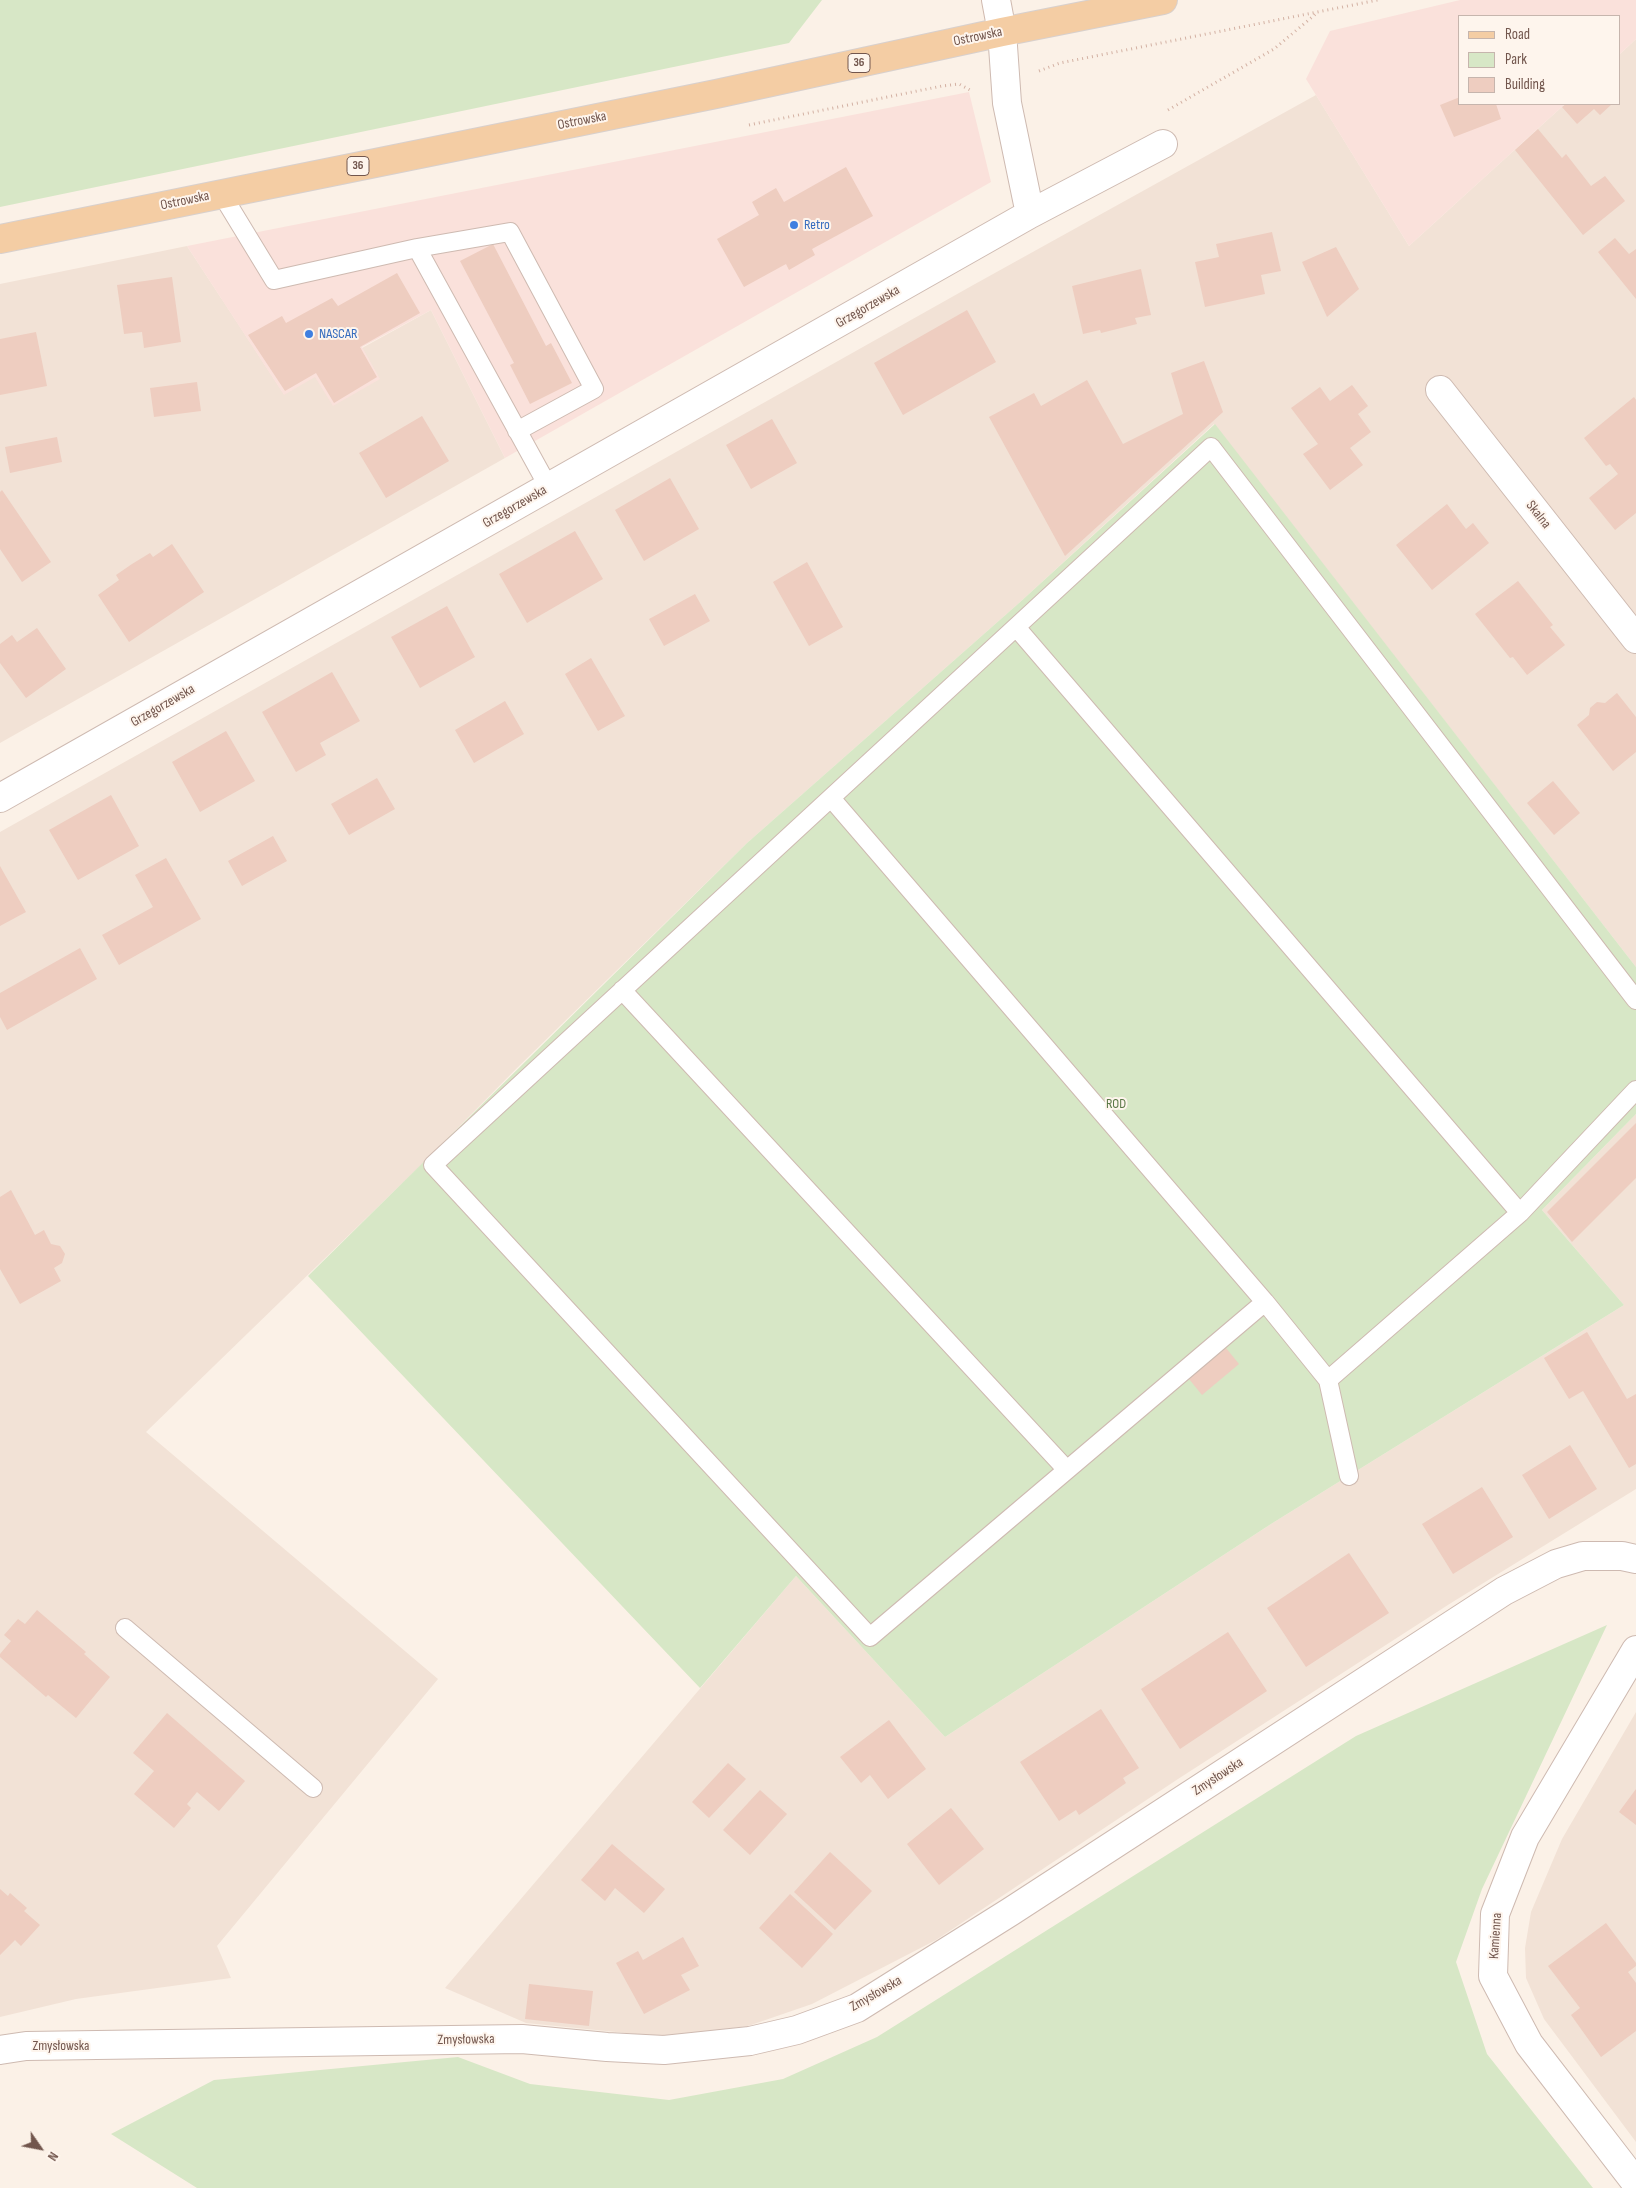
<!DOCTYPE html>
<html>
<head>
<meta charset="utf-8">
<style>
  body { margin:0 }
  #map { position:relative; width:1636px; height:2188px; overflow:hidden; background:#fbf1e7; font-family:"Sofia Sans Condensed",sans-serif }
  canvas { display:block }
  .legend { position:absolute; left:1458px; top:15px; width:162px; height:90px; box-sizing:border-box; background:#fef5ed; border:1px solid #c6b5ad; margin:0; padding:6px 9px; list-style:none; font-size:15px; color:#72564d }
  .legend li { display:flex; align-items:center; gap:10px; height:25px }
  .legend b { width:25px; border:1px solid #c6b5ad }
  .north { position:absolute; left:15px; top:2123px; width:50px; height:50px; -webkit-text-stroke:4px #fef5ed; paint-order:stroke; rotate:123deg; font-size:14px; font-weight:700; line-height:20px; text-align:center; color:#72564d }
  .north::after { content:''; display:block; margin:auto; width:18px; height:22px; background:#72564d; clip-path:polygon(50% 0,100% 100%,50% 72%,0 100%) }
</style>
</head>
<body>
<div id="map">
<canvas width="1636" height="2188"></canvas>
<ul class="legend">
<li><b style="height:6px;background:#f4cda4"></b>Road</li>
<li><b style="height:14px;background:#d7e7c6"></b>Park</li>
<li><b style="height:14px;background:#eecdc0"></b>Building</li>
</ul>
<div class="north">N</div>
</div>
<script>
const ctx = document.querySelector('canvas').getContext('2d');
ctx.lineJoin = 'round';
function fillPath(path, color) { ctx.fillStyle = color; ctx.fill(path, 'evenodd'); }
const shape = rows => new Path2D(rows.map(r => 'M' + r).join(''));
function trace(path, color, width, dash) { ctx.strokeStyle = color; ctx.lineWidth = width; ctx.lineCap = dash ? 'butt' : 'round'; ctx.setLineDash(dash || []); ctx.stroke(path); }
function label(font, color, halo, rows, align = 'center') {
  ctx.font = font + ' "Sofia Sans Condensed",sans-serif'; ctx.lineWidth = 4; ctx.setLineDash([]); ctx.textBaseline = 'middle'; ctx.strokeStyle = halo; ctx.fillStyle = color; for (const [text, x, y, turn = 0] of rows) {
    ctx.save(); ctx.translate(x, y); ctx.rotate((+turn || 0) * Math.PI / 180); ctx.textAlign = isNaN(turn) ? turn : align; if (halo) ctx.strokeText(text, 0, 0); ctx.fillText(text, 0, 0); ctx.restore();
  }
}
const residential = shape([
  [1636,39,1636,967,1214,424,1019,603,747,843,516,1069,419,1167,146,1432,438,1679,217,1946,231,1978,76,1999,0,2017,0,832,975,284,1316,95,1409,246,1565,104,1620,104,1620,54],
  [187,246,284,394,362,348,431,310,505,458,0,743,0,284],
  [1636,1114,1636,1489,1451,1603,1178,1779,936,1940,812,2004,748,2026,666,2037,526,2023,445,1988,796,1576,945,1737,1271,1524,1624,1305,1542,1210],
  [1636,1712,1636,2142,1544,2019,1526,1978,1525,1948,1531,1912,1562,1839]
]);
const commercial = shape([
  [1460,0,1636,0,1636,39,1620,54,1620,16,1460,16,1460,104,1565,104,1409,246,1306,79,1330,31],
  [969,92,991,182,505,458,431,310,362,347,380,379,333,406,315,377,284,395,187,246]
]);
const green = shape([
  [0,0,822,0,789,43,0,207],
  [1215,424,1636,967,1636,1114,1542,1210,1624,1305,1271,1524,945,1737,796,1576,700,1688,308,1276,747,843,1019,603],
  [1607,1625,1482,1889,1456,1962,1487,2054,1593,2188,197,2188,111,2134,214,2080,458,2057,530,2084,669,2100,783,2079,877,2037,1356,1736]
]);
const building = shape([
  [1460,97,1460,104,1496,104,1501,119,1454,137,1440,105],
  [1566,104,1612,104,1600,115,1594,109,1577,124,1562,107],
  [1538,129,1562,158,1566,154,1591,186,1605,176,1625,201,1583,235,1515,150],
  [846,167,873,216,812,249,815,255,789,270,786,264,744,287,717,239,759,215,752,202,776,188,784,202],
  [1272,232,1281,271,1261,275,1265,294,1205,307,1195,262,1219,257,1216,244],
  [1615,238,1629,254,1636,249,1636,299,1598,252],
  [493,244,546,346,551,343,572,383,530,404,510,365,514,363,460,261],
  [1336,247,1359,289,1327,317,1302,262],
  [1141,269,1151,315,1135,318,1137,324,1101,333,1100,330,1083,334,1072,286],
  [397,273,420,313,360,347,377,377,334,403,316,373,285,391,248,335,282,316,286,323,332,298,338,306],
  [172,277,181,342,144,348,142,332,124,334,117,285],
  [967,310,996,362,903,415,874,363],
  [36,332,47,386,0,395,0,339],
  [1204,361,1223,412,1065,556,989,417,1034,393,1041,406,1087,380,1123,444,1183,414,1171,373],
  [197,382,201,411,154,417,150,388],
  [1352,385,1368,406,1358,414,1371,432,1350,448,1363,465,1330,490,1303,454,1318,444,1291,408,1320,387,1330,401],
  [1634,397,1636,400,1636,513,1615,530,1589,498,1618,474,1610,464,1606,466,1584,438],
  [422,416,449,461,386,498,359,453],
  [772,419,797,463,751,489,726,445],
  [57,437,62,462,10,473,5,447],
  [670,478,699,529,644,561,615,510],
  [2,490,51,562,22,582,0,549,0,492],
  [1447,504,1466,529,1473,523,1489,543,1432,590,1396,545],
  [575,531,603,579,527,623,499,574],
  [172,544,204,592,129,642,98,595,119,580,116,575,132,564,150,553,153,557],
  [807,562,843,627,809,646,773,582],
  [1518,581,1553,625,1550,627,1565,645,1527,675,1513,657,1510,658,1475,614],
  [695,594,710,621,664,646,649,619],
  [447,606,475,657,420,688,391,637],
  [37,628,66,669,26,698,0,663,0,644,12,635,17,642],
  [591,658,625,716,598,731,565,674],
  [332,672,360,721,320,743,326,755,296,772,262,712],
  [1617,693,1636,717,1636,752,1613,771,1577,725,1589,715,1590,708,1597,702,1605,703],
  [505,701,524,734,474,763,455,730],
  [226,731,255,781,200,812,172,762],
  [377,778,395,809,349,835,331,804],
  [1553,781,1580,813,1554,835,1527,803],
  [111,795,139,846,78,880,49,830],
  [273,836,287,861,242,886,228,861],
  [166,858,201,919,119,965,102,935,153,907,135,875],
  [0,866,26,912,0,926],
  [80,948,97,979,7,1030,0,1017,0,993],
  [1636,1123,1636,1178,1572,1242,1547,1212],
  [11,1190,35,1235,44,1230,51,1244,60,1246,65,1254,62,1263,54,1268,61,1281,20,1304,0,1269,0,1197],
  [1587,1332,1627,1399,1636,1394,1636,1464,1629,1468,1583,1391,1569,1399,1544,1358],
  [1226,1348,1239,1364,1202,1395,1189,1379],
  [1570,1445,1597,1489,1549,1519,1522,1475],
  [1482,1487,1513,1537,1453,1574,1422,1524],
  [1349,1553,1389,1613,1306,1667,1267,1608],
  [37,1610,86,1652,84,1654,110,1677,76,1718,48,1695,46,1697,0,1657,0,1654,11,1641,4,1635,18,1619,25,1624],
  [1228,1632,1267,1691,1180,1749,1141,1689],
  [1101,1709,1139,1768,1123,1778,1126,1783,1103,1799,1079,1815,1076,1810,1059,1821,1020,1762],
  [167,1713,245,1781,219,1811,197,1792,187,1804,191,1808,174,1828,134,1794,154,1771,133,1753],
  [889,1720,926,1769,888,1799,870,1775,861,1783,840,1757],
  [728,1763,746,1779,709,1818,692,1802],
  [1636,1789,1636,1825,1619,1812],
  [760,1790,787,1814,750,1855,723,1830],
  [951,1808,984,1849,939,1885,907,1844],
  [612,1844,665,1889,644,1913,615,1888,605,1901,581,1880],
  [830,1852,872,1891,835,1930,794,1892],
  [0,1889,8,1896,10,1893,27,1908,24,1911,40,1925,21,1946,15,1940,0,1955],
  [790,1894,833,1934,802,1968,759,1928],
  [1606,1923,1636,1963,1636,1966,1628,1972,1636,1983,1636,2031,1601,2057,1571,2015,1580,2008,1548,1966],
  [683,1937,699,1966,681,1975,690,1990,644,2014,616,1963,638,1951,643,1960],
  [529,1984,593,1991,589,2026,525,2019]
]);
const path = shape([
  [1039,71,1060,63,1378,0],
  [1168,110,1274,49,1317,13],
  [749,125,942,86,959,84,972,91]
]);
const lane = shape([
  [221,193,274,280,417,248,549,488],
  [417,248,510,232,594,389,517,431],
  [1016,627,1520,1213],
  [831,798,1265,1302],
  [622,990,1067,1470],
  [1328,1380,1520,1213,1636,1090],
  [1349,1476,1328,1380,1265,1302,870,1637,433,1165,1211,447,1636,1000],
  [125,1628,313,1788]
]);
const street = shape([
  [1030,214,1163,144],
  [1440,390,1636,639],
  [0,798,1030,214,1007,103,1002,32],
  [1636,1650,1525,1837,1495,1914,1493,1976,1529,2044,1636,2183],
  [0,2050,26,2046,522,2039,607,2047,664,2050,750,2041,797,2030,857,2008,1010,1912,1504,1591,1556,1564,1583,1556,1622,1556,1636,1559]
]);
const secondary = shape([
  [996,0,1002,32]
]);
const primary = shape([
  [0,239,716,94,1002,32,1163,0]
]);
const markers = [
  [794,225,5,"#3f7fe0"],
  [309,334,5,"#3f7fe0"]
];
const shields = [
  [859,63,22],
  [358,166,22]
];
const shieldNames = [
  ["36",859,63],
  ["36",358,166]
];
const streetNames = [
  ["Ostrowska",978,37,-12],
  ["Ostrowska",582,121,-11],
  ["Ostrowska",185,201,-12],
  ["Grzegorzewska",868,307,-30],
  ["Grzegorzewska",515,507,-30],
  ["Skalna",1538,515,52],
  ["Grzegorzewska",163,706,-30],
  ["Zmysłowska",1218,1777,-33],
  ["Kamienna",1496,1936,-86],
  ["Zmysłowska",876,1994,-30],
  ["Zmysłowska",466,2040,-1],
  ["Zmysłowska",61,2046]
];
const shopNames = [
  ["Retro",804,225],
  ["NASCAR",319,334]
];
const parkNames = [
  ["ROD",1116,1104]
];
fillPath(residential, '#f2e2d6');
fillPath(commercial, '#fae1db');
fillPath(green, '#d7e7c6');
fillPath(building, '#eecdc0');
trace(lane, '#cebab1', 20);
trace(street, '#cebab1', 30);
trace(secondary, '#d0b9ae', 30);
trace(primary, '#d8d0cd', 30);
trace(path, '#d3b1a3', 3, [1, 4]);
trace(lane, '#fff', 18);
trace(street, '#fff', 28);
trace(secondary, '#fff', 28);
trace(primary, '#f4cda4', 28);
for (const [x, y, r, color] of markers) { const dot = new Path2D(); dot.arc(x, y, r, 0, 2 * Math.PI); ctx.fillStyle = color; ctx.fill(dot); trace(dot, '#fef5ed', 2); }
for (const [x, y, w] of shields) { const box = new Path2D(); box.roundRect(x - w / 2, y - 9.5, w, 19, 4); ctx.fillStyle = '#fef5ed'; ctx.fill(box); trace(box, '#72564d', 1); }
label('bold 12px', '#72564d', null, shieldNames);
label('14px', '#72564d', '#fef5ed', streetNames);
label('14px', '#366cbe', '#fef5ed', shopNames, 'left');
label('14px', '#5a7746', '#fef5ed', parkNames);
</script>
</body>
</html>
